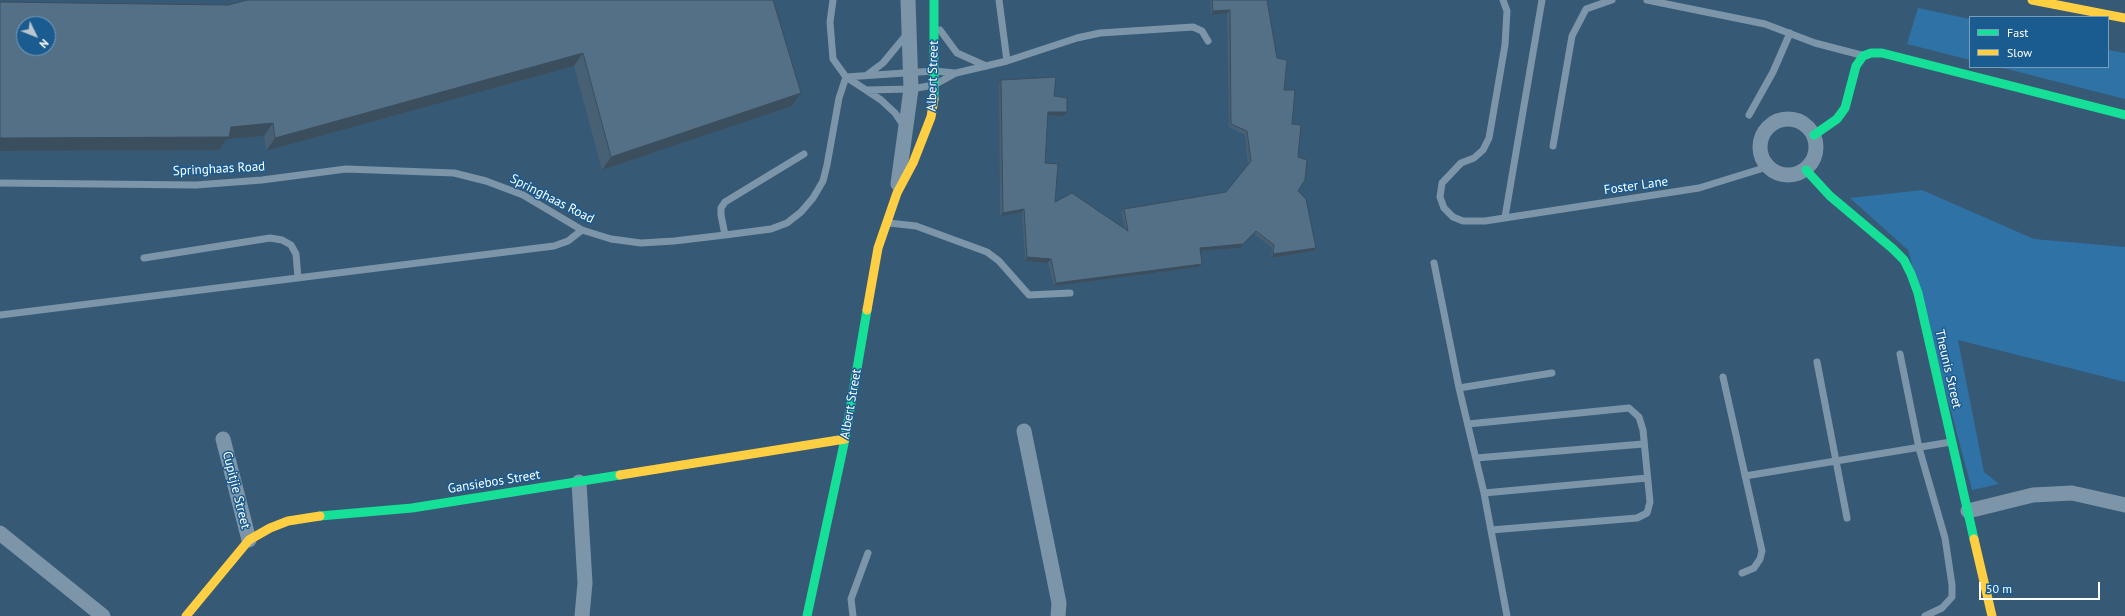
<!DOCTYPE html>
<html>
<head>
<meta charset="utf-8">
<style>
  body { margin:0 }
  #map { position:relative; width:2125px; height:616px; overflow:hidden; background:#365975; font-family:"PT Sans",sans-serif }
  canvas { display:block }
  .legend { position:absolute; left:1969px; top:16px; width:140px; height:52px; box-sizing:border-box; background:#1b5c90; border:1px solid #769dbc; margin:0; padding:5px 7px; list-style:none; font-size:12px; color:#fff }
  .legend li { display:flex; align-items:center; gap:8px; height:20px }
  .legend b { width:20px; border:1px solid #769dbc }
  .north { position:absolute; left:16px; top:16px; width:40px; height:40px; box-sizing:border-box; background:#1b5c90; border:1px solid #769dbc; border-radius:50%; rotate:133deg; font-size:11px; font-weight:700; line-height:16px; text-align:center; color:#fff }
  .north::after { content:''; display:block; margin:auto; width:14px; height:18px; background:#b9c5cf; clip-path:polygon(50% 0,100% 100%,50% 72%,0 100%) }
  .scale { position:absolute; left:1979px; top:582px; width:121px; height:18px; box-sizing:border-box; border:2px solid #fff; border-top:0; padding-left:5px; font-size:12px; line-height:14px; white-space:nowrap; color:#fff; -webkit-text-stroke:3px #1b5c90; paint-order:stroke }
</style>
</head>
<body>
<div id="map">
<canvas width="2125" height="616"></canvas>
<ul class="legend">
<li><b style="height:5px;background:#16e098"></b>Fast</li>
<li><b style="height:5px;background:#ffcf43"></b>Slow</li>
</ul>
<div class="north">N</div>
<div class="scale">50 m</div>
</div>
<script>
const ctx = document.querySelector('canvas').getContext('2d');
ctx.lineJoin = 'round';
function fillPath(path, color) { ctx.fillStyle = color; ctx.fill(path, 'evenodd'); }
const shape = rows => new Path2D(rows.map(r => 'M' + r).join(''));
function trace(path, color, width, dash) { ctx.strokeStyle = color; ctx.lineWidth = width; ctx.lineCap = dash ? 'butt' : 'round'; ctx.setLineDash(dash || []); ctx.stroke(path); }
function label(font, color, halo, rows, align = 'center') {
  ctx.font = font + ' "PT Sans",sans-serif'; ctx.lineWidth = 3; ctx.setLineDash([]); ctx.textBaseline = 'middle'; ctx.strokeStyle = halo; ctx.fillStyle = color; for (const [text, x, y, turn = 0] of rows) {
    ctx.save(); ctx.translate(x, y); ctx.rotate((+turn || 0) * Math.PI / 180); ctx.textAlign = isNaN(turn) ? turn : align; if (halo) ctx.strokeText(text, 0, 0); ctx.fillText(text, 0, 0); ctx.restore();
  }
}
const green = shape([
  [1918,8,1970,19,1970,60,1907,44],
  [2108,50,2125,53,2125,99,1999,67,2108,67],
  [1922,190,2034,239,2125,247,2125,382,1958,340,1984,472,1999,484,1972,490,1908,250,1850,198]
]);
const lane = shape([
  [833,0,830,22,833,59,846,77,866,90,911,89,934,85,956,73,1007,61,1077,38,1100,33,1193,27,1202,31,1208,41],
  [999,0,1007,61],
  [1503,0,1507,11,1505,45,1489,138,1483,150,1474,158,1461,163,1442,183,1440,197,1444,208,1453,217,1463,221,1485,221,1699,188,1767,167],
  [1647,0,1765,24,1815,43,1861,55],
  [940,30,957,53,986,66],
  [867,75,883,63,907,34],
  [846,77,934,71,955,73],
  [866,90,881,100,895,113,904,126],
  [1749,115,1773,72,1790,33],
  [1553,146,1572,36,1586,9,1612,0],
  [0,183,196,185,262,180,346,169,454,173,486,181,523,195,582,230,611,239,641,243,674,241,725,235,771,229,787,223,801,212,813,198,823,181,827,165,839,98,846,77],
  [1505,217,1542,0],
  [889,223,916,226,987,252,999,261,1029,295,1070,293],
  [725,235,721,215,721,208,725,202,804,154],
  [144,258,270,238,282,240,291,245,296,254,298,278],
  [1434,263,1459,388,1484,493,1507,616],
  [0,315,554,246,568,241,582,230],
  [1900,354,1919,448,1945,538,1952,585,1952,597,1942,608,1925,616],
  [1817,362,1847,518],
  [1723,377,1762,551,1760,559,1754,568,1742,573],
  [1459,388,1552,373],
  [1468,424,1629,408,1639,417,1643,430,1650,502,1647,513,1637,518,1491,530],
  [1476,458,1643,444],
  [1745,476,1951,442],
  [1484,493,1647,478],
  [853,616,851,599,868,553]
]);
const street = shape([
  '1760 147a28 28 0 1 1 56 0a28 28 0 1 1-56 0Z',
  [898,184,911,89,908,0],
  [1024,431,1059,603,1058,616],
  [223,439,249,540],
  [579,482,585,583,582,616],
  [1968,511,2033,495,2072,493,2125,505],
  [0,533,103,616]
]);
const fast = shape([
  [934,0,934,99],
  [1814,135,1837,119,1845,108,1856,66,1863,56,1871,53,1882,53,2125,115],
  [1806,170,1830,196,1893,249,1904,260,1911,274,1918,293,1974,539],
  [320,516,412,508,620,475],
  [807,616,845,439,867,310]
]);
const slow = shape([
  [2032,0,2125,18],
  [867,310,878,248,897,193,913,163,931,117,934,99],
  [620,475,845,439],
  [1974,539,1992,616],
  [186,616,249,540,270,528,288,521,320,516]
]);
const wall = shape([
  [773,0,801,93,792,106,602,170,574,66,266,151,264,136,227,139,219,150,0,151,0,2,228,5],
  [1210,0,1267,0,1277,58,1292,124,1298,157,1298,191,1313,251,1271,258,1272,248,1254,234,1240,248,1200,251,1202,264,1199,267,1054,286,1048,263,1025,261,1022,212,1000,216,999,84,1001,80,1054,96,1067,112,1064,116,1047,115,1045,163,1055,202,1125,229,1121,212,1124,209,1226,192,1248,164,1245,135,1229,127,1227,13,1211,15]
]);
const shadedWall = shape([
  [1230,10,1227,13,1211,15,1213,11],
  [583,53,574,66,266,151,275,138],
  [801,93,792,106,602,170,611,157],
  [1048,112,1067,112,1064,116,1045,115],
  [273,123,264,136,227,139,219,150,0,151,0,138,231,127],
  [1024,209,1022,212,1000,216,1003,213],
  [1256,231,1254,234,1240,248,1197,251,1200,248],
  [1316,248,1313,251,1271,258,1273,254],
  [1027,257,1051,259,1048,263,1025,261],
  [1202,264,1199,267,1054,286,1056,283]
]);
const building = shape([
  [247,0,773,0,801,93,611,157,583,53,275,138,273,123,231,127,229,137,0,138,0,2,228,5,247,0],
  [24,24,48,24,48,48,24,48,24,24],
  [1212,0,1267,0,1277,58,1287,60,1284,90,1295,90,1292,124,1301,125,1298,157,1307,160,1305,180,1298,191,1306,199,1316,248,1273,254,1274,245,1256,231,1243,244,1200,248,1202,264,1056,283,1051,259,1027,257,1024,209,1003,213,1001,80,1056,77,1054,96,1067,98,1067,112,1048,112,1045,163,1058,164,1055,202,1072,193,1128,231,1124,209,1226,192,1251,161,1247,131,1231,124,1230,10,1213,11,1212,0]
]);
const streetNames = [
  ["Albert Street",933,76,-88],
  ["Springhaas Road",219,169,-3],
  ["Foster Lane",1636,186,-8],
  ["Springhaas Road",552,199,27],
  ["Theunis Street",1948,369,77],
  ["Albert Street",851,404,-80],
  ["Gansiebos Street",494,482,-9],
  ["Cupitjie Street",236,490,76]
];
fillPath(green, '#2f72a6');
trace(lane, '#7d95a8', 7);
trace(street, '#7d95a8', 15);
trace(fast, '#16e098', 9);
trace(slow, '#ffcf43', 9);
fillPath(wall, '#486073');
fillPath(shadedWall, '#3b4e5e');
fillPath(building, '#547086');
trace(building, '#3b4e5e', 1);
label('13px', '#fff', '#1b5c90', streetNames);
</script>
</body>
</html>
